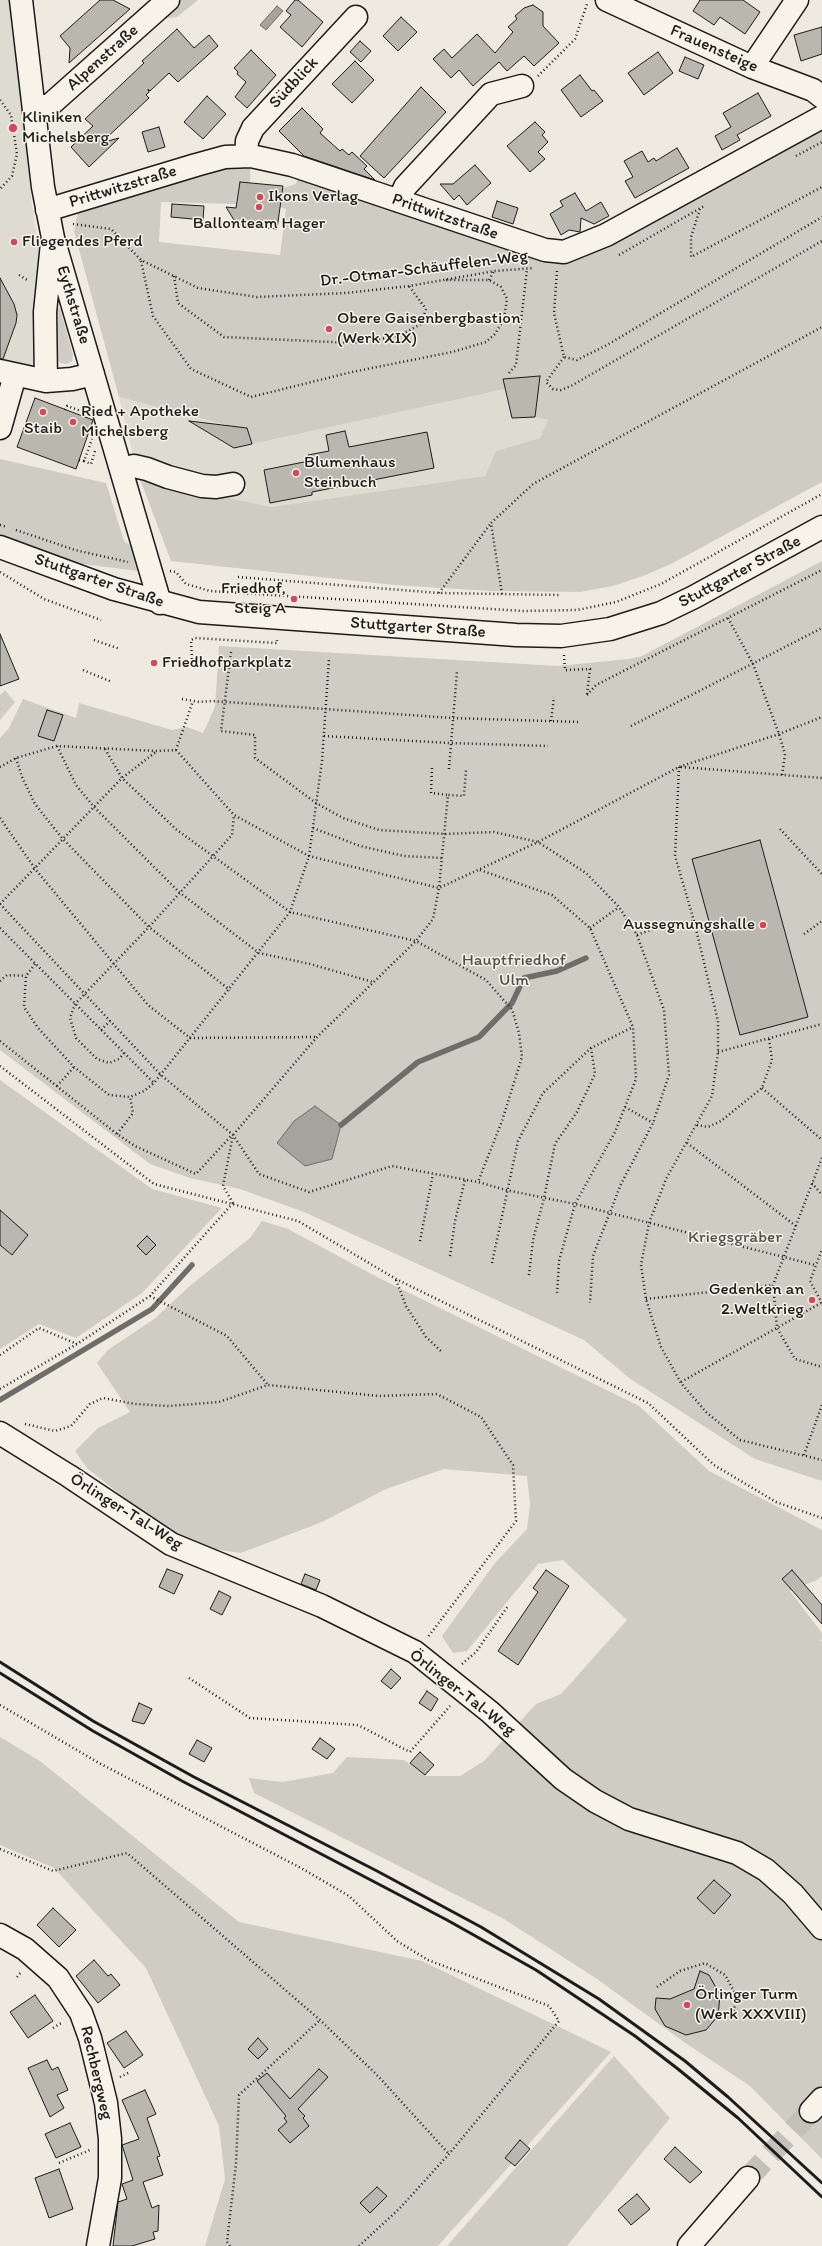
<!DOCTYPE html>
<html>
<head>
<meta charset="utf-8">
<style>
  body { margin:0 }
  canvas { display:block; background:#eeeae0 }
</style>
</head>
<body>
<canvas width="822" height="2246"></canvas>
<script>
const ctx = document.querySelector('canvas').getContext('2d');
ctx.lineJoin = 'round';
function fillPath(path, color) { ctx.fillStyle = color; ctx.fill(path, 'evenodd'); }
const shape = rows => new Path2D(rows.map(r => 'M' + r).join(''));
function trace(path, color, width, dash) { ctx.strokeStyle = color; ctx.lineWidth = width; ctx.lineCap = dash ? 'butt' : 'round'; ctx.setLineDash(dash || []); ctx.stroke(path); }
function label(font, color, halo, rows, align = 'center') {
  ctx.font = font + ' Itim,sans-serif'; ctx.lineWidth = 3; ctx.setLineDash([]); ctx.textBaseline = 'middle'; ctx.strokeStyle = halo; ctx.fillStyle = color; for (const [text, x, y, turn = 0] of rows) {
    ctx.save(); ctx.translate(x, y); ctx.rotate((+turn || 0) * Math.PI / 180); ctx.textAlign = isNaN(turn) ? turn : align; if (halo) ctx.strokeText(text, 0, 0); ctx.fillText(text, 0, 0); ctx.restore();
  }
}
const built = shape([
  [0,0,9,0,20,60,31,197,40,259,39,368,0,360],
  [505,389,512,418,535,417,548,420,540,438,496,451,485,476,271,507,214,495,137,471,119,397,229,426,220,440,234,448]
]);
const green = shape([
  [178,0,198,0,177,17,158,19],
  [822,125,822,482,671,564,643,576,613,586,580,592,490,591,394,585,171,561,137,471,214,495,271,507,485,476,496,451,540,438,548,420,535,417,540,376,503,379,505,389,252,444,246,428,230,426,119,397,74,231,78,212,73,203,251,156,250,182,240,183,236,204,161,202,159,242,280,255,286,209,280,207,283,188,296,184,300,168,555,264,606,242],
  [56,308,60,308,73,355,72,361,67,364,60,363,56,358],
  [0,459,106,483,124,541,134,548,138,571,75,563,0,536],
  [822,561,822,1481,755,1459,629,1378,584,1340,304,1212,240,1189,190,1178,150,1164,0,1050,0,738,9,728,23,699,76,718,79,703,172,730,187,727,203,733,215,707,219,646,558,666,629,659,642,656],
  [5,690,15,702,0,720,0,695],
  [0,1080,152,1189,222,1208,142,1293,76,1338,39,1324,0,1349],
  [262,1221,288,1229,379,1278,639,1406,709,1471,822,1530,822,1576,817,1580,790,1591,822,1633,822,1639,819,1641,822,1641,822,2159,750,2086,684,2042,597,1979,504,1919,254,1793,249,1778,282,1782,333,1773,347,1757,404,1760,426,1776,460,1776,484,1761,536,1704,561,1694,627,1620,563,1560,538,1564,467,1651,453,1653,442,1636,495,1563,527,1529,530,1504,527,1476,444,1469,386,1489,322,1522,241,1553,207,1548,153,1521,87,1468,75,1451,98,1428,130,1412,97,1363,108,1350,154,1319,192,1284,250,1238],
  [0,1737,40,1761,239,1922,422,1961,611,2052,438,2246,205,2246,225,2179,219,2126,146,1968,54,1868,0,1845],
  [614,2056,670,2118,567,2246,447,2246]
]);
const water = shape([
  [277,6,283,11,266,30,260,25,277,6],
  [315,1106,341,1125,332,1159,305,1166,277,1143,294,1121,315,1106]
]);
const stream = shape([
  [341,1125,418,1062,479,1037,512,1003,524,978,557,971,586,958],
  [0,1400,152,1309,192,1265]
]);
const building = shape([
  [100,0,113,0,130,9,69,63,70,48,60,36,100,0],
  [295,0,298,0,323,22,302,47,280,27,291,15,286,11,295,0],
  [700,0,743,0,760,12,745,34,720,17,714,25,693,11,700,0],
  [533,5,543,12,543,26,559,43,534,66,524,56,507,71,499,62,473,86,459,70,451,78,433,59,444,49,452,58,477,34,495,53,513,32,508,27,517,19,515,16,524,8,533,5],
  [401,17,417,32,398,51,383,36,401,17],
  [822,27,822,54,801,61,794,35,822,27],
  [177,29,194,48,209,35,218,46,178,82,169,73,150,91,148,89,149,92,146,95,149,98,101,143,119,138,89,167,71,147,93,126,85,119,144,63,142,61,177,29],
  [360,41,371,51,361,62,350,52,360,41],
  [251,50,276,75,247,108,235,97,246,82,237,74,238,72,234,68,251,50],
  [658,52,673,73,644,95,628,73,658,52],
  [685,57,704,65,698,79,679,71,685,57],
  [355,61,374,80,352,103,332,84,355,61],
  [580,75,592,91,594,90,603,101,581,117,561,90,580,75],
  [421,87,446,112,384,178,360,156,421,87],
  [758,93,771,116,737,135,740,140,722,150,715,136,731,127,723,113,758,93],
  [207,96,226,114,203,139,184,122,207,96],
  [302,108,323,129,320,133,340,151,342,149,349,155,352,152,367,166,364,169,375,180,304,156,279,131,302,108],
  [535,122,545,132,542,135,548,142,538,152,545,159,530,172,507,146,535,122],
  [159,127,165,147,148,152,142,132,159,127],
  [677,148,689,168,635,198,625,181,633,177,624,161,642,151,648,162,654,158,656,161,677,148],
  [475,165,491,183,467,205,459,195,454,200,440,184,453,184,475,165],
  [240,182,283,186,277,229,237,225,226,207,236,208,240,182],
  [575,193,586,211,601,202,609,216,594,224,581,218,580,232,569,230,561,235,550,214,563,206,560,201,575,193],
  [497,201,518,208,513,224,492,217,497,201],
  [172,204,204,206,203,220,171,217,172,204],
  [0,278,14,304,17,315,16,323,3,359,0,359,0,278],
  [540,376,535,417,512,418,503,379,540,376],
  [35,398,93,420,76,469,17,447,35,398],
  [189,421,247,428,252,444,234,448,189,421],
  [345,431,349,447,427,432,434,468,312,492,312,495,270,503,264,470,309,461,308,455,329,451,326,435,345,431],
  [0,634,19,679,0,686,0,634],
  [47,710,63,715,54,741,38,736,47,710],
  [760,840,808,1017,740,1035,692,859,760,840],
  [0,1210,28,1235,12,1255,0,1245,0,1210],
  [147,1236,156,1245,146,1255,137,1246,147,1236],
  [167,1569,183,1575,174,1594,159,1587,167,1569],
  [546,1570,569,1586,518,1665,498,1651,538,1592,533,1588,546,1570],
  [792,1570,822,1605,822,1624,782,1579,792,1570],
  [305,1574,320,1580,316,1590,301,1584,305,1574],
  [219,1591,231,1597,222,1615,210,1609,219,1591],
  [391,1669,401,1678,391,1689,381,1681,391,1669],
  [427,1691,438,1699,431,1711,419,1703,427,1691],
  [139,1703,152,1709,144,1724,132,1721,139,1703],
  [320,1738,335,1749,327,1759,312,1749,320,1738],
  [197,1740,212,1748,204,1762,189,1754,197,1740],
  [420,1752,434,1765,425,1775,410,1763,420,1752],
  [714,1880,731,1895,714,1914,697,1898,714,1880],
  [53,1908,76,1930,59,1947,37,1925,53,1908],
  [94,1960,108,1976,111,1974,120,1985,98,2003,76,1976,94,1960],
  [700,1971,709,1975,720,1995,718,2016,706,2030,686,2035,665,2026,655,2009,656,1998,670,1999,694,1989,700,1971],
  [35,1995,53,2021,28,2038,10,2012,35,1995],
  [126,2031,143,2055,124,2068,107,2043,126,2031],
  [258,2038,268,2049,258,2059,248,2049,258,2038],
  [47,2060,52,2070,58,2067,68,2090,57,2095,64,2108,50,2117,28,2068,47,2060],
  [319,2069,328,2077,298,2109,305,2116,303,2118,309,2126,290,2143,278,2130,287,2122,284,2118,286,2116,257,2081,267,2073,290,2099,319,2069],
  [145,2090,156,2114,147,2118,160,2156,157,2157,163,2175,143,2182,152,2208,159,2205,158,2231,153,2232,155,2239,132,2246,113,2246,118,2202,127,2199,122,2184,133,2180,122,2145,139,2139,122,2100,145,2090],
  [70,2123,81,2147,56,2158,45,2134,70,2123],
  [520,2140,530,2149,515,2166,505,2158,520,2140],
  [675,2147,702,2172,690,2183,664,2159,675,2147],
  [59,2169,73,2209,49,2218,35,2178,59,2169],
  [377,2187,387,2196,370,2213,360,2203,377,2187],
  [637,2194,650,2209,631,2225,618,2210,637,2194]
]);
const minorTunnel = shape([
  [748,2178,811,2111]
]);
const path = shape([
  [538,76,575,39,587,4],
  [0,100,11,115,17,154,12,176,0,189],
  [796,156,822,142],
  [700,209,691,237,691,257,822,187],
  [73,224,111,229,141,260,198,288,257,297,346,293,409,286,495,271,534,268],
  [619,255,704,206],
  [141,261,153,316,191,369,251,397,352,372,452,352,486,342,495,334,504,319,507,299,501,287,489,280,446,280],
  [557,271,554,313,564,357,577,360,607,345,822,217],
  [19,275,29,281],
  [174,276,178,303,224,337,353,343,399,336,421,324,426,309,409,286],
  [489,280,494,271],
  [564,357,546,382,553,389,561,390,571,386,822,241],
  [509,373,516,365,527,269],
  [65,410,67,406,81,411],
  [79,460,84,461,92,439],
  [84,461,91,464,95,451],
  [0,525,7,527],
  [16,530,75,550,128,562],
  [170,571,176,572,186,584,210,591,523,611,577,610,616,602,661,584,822,494],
  [0,572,44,599,101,620],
  [238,577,439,593,561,595],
  [439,593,491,523],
  [502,594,491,523,533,484,822,327],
  [728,618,753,664,779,734,785,754,782,776],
  [94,640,120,649],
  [231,652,221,731,255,735,255,758,316,803,343,818,379,830,445,834,494,832,538,842,586,873,619,907,637,935,664,1010,669,1075,653,1123,621,1184,593,1256,590,1303],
  [564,655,565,670,590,669,587,694],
  [192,659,191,640,195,638,277,643,277,640],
  [83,670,112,682],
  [587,695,596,685,822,570],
  [182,699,199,702,212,701,452,718,580,722],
  [551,721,554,697],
  [631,726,822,628],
  [324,736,450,743,548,746],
  [57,746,76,785,94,807,179,892,259,953,310,964,373,982],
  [105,749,122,778,177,830,290,912,416,941,486,980,507,1004,512,1009,519,1033,522,1057,502,1121,478,1182],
  [176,750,234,815,309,856,439,888,538,842,679,767,779,734,822,717],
  [176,750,193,701],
  [16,758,22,777,35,804,62,838,149,927,230,990],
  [0,767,16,758,57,746,157,751,176,750],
  [679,767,675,856,694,921,718,1021,718,1052,712,1096,666,1179,649,1223,641,1265,646,1299,661,1347,681,1383,706,1412,740,1440,822,1460],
  [681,767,822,778],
  [432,768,431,793,448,795],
  [449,769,457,671],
  [0,818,36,870,148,1005,190,1038,317,1037],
  [313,828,360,846,404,856,442,858],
  [780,829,822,874],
  [480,870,552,895,590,928,633,1027,636,1079,615,1132,575,1204,559,1261,557,1295],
  [0,904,161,1075,233,1135,259,1174,309,1192,392,1166,478,1182,506,1190,575,1204,815,1265],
  [0,904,122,778,157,751],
  [0,928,154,1083],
  [590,928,619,907],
  [804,934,822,921],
  [637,935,659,927,694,921],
  [35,964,26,976,24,1007,38,1028,74,1067,109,1095,130,1097,144,1091,154,1083,290,912,309,856,322,761,329,659],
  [0,981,7,975,26,976],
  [101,1030,110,1021],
  [0,1041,117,1134,135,1146,196,1174,232,1135],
  [718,1052,822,1024],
  [124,1053,119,1059,109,1063,97,1059,76,1038,70,1018,75,1004,149,927,232,835,234,815],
  [0,1066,154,1184,298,1221,396,1279,648,1403,714,1465,776,1502,822,1518],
  [57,1086,74,1067],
  [762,1088,822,1140],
  [625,1107,653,1123],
  [697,1125,708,1127,721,1121,762,1088,772,1060,769,1038],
  [117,1134,133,1113,130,1097],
  [687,1143,796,1226],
  [822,1158,773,1285,777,1328,795,1359,822,1367],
  [812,1183,822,1195],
  [233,1203,223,1186,233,1135,317,1037,416,941,433,919,439,888,448,795,464,796,466,770],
  [420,1241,433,1174],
  [450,1256,455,1221,465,1180],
  [492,1263,518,1141,543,1093,591,1048,633,1027],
  [529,1275,533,1240,544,1198,555,1144,577,1112,595,1074,591,1048],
  [396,1280,406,1306,426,1337,442,1352],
  [150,1296,227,1336,268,1385],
  [646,1299,773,1285],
  [822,1303,810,1281,822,1249],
  [0,1355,39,1328,77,1344],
  [681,1382,821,1303],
  [0,1389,77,1344,150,1296,233,1203],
  [25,1424,55,1431,71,1426,90,1404,103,1398,135,1404,169,1406,219,1402,268,1385,379,1396,437,1394,481,1417,513,1465,516,1521,428,1637],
  [804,1455,822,1405],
  [462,1664,476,1652,508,1606],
  [189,1678,250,1718,358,1725,410,1752,450,1706],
  [0,1705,99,1763,301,1868,349,1896,397,1941,428,1960,549,2006,559,2021,449,2154,400,2208,359,2246],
  [0,1849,53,1871,127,1853,320,2020,378,2076,449,2154],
  [17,1977,21,1972],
  [657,1987,680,1971,705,1963,725,1975,736,1995,733,2017],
  [53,2028,63,2022],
  [120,2077,130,2072],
  [59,2163,90,2150],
  [230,2246,227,2242,236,2164,239,2095,320,2020]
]);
const minor = shape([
  [21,0,43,187,53,238,160,603],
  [607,0,752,67,813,90,822,97],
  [752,67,797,0],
  [34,108,50,105,168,0],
  [246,156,247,141,253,128,356,17],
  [399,201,405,187,491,94,522,86],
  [47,210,196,165,225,157,251,156,292,165,545,250,564,252,606,235,822,117],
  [0,371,46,381,72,379,93,374],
  [46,381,45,312,52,243],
  [0,428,15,375],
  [122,469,134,466,147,469,168,477,202,486,216,487,233,484],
  [0,1433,69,1476,171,1544,322,1606,415,1652,490,1712,563,1779,595,1801,629,1819,737,1853,766,1870,793,1894,822,1928],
  [0,1935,25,1949,58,1978,81,2013,90,2038,106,2103,110,2139,110,2178,98,2246],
  [811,2111,822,2099],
  [689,2246,748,2178]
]);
const major = shape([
  [0,547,114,589,199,612,516,635,561,636,610,629,661,613,694,597,822,527]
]);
const rail = shape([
  [0,1662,93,1721,194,1777,377,1871,481,1927,599,1999,685,2061,728,2097,822,2183],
  [0,1673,93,1731,182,1781,447,1920,536,1970,635,2036,678,2069,738,2118,822,2197]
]);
const markers = [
  [13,128,5,"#d1495b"],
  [260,197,4,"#d1495b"],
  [259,207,4,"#d1495b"],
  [14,242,4,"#d1495b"],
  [329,329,4,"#d1495b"],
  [43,412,4,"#d1495b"],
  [73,422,4,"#d1495b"],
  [296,473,4,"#d1495b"],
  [294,599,4,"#d1495b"],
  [154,663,4,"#d1495b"],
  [763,925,4,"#d1495b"],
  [812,1300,4,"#d1495b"],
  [687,2005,4,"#d1495b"]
];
const streetNames = [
  ["Frauensteige",714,49,24],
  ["Alpenstraße",103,58,-42],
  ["Südblick",294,83,-47],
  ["Prittwitzstraße",123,187,-17],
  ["Prittwitzstraße",445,217,19],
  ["Dr.-Otmar-Schäuffelen-Weg",424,269,-7],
  ["Eythstraße",73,305,73],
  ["Stuttgarter Straße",740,572,-28],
  ["Stuttgarter Straße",99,581,19],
  ["Stuttgarter Straße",418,628,4],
  ["Örlinger-Tal-Weg",126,1512,32],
  ["Örlinger-Tal-Weg",462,1693,38],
  ["Rechbergweg",96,2073,77]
];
const poiNames = [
  ["Kliniken",22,118],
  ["Michelsberg",22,138],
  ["Ikons Verlag",268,197],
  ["Ballonteam Hager",259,224,"center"],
  ["Fliegendes Pferd",22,242],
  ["Obere Gaisenbergbastion",337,319],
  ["(Werk XIX)",337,339],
  ["Ried + Apotheke",81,412],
  ["Michelsberg",81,432],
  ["Staib",43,429,"center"],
  ["Blumenhaus",304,463],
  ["Steinbuch",304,483],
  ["Friedhof,",286,589,"right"],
  ["Steig A",286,609,"right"],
  ["Friedhofparkplatz",162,663],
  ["Aussegnungshalle",755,925,"right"],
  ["Gedenken an",804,1290,"right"],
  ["2.Weltkrieg",804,1310,"right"],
  ["Örlinger Turm",695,1995],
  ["(Werk XXXVIII)",695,2015]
];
const parkNames = [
  ["Hauptfriedhof",514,961],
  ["Ulm",514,981],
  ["Kriegsgräber",735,1238]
];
fillPath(built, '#dedbd1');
fillPath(green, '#cfccc3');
fillPath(water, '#a6a39d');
trace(water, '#6f6d69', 1);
trace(stream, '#6f6d69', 5.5);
fillPath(building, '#bab7af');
trace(building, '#1c1c1c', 1);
trace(minorTunnel, '#c4c1b9', 22, [22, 11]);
trace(minor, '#1c1c1c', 25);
trace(major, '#1c1c1c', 25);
trace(path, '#1c1c1c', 2.5, [1, 3]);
trace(minor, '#f7f3e8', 22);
trace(major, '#f7f3e8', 22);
trace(rail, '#1c1c1c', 3);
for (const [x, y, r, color] of markers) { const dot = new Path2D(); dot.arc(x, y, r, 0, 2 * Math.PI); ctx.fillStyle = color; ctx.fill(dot); trace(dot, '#f7f3e8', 1.5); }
label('17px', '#1c1c1c', '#f7f3e8', streetNames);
label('17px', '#1c1c1c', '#f7f3e8', poiNames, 'left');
label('17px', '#52514e', '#f7f3e8', parkNames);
</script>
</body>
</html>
